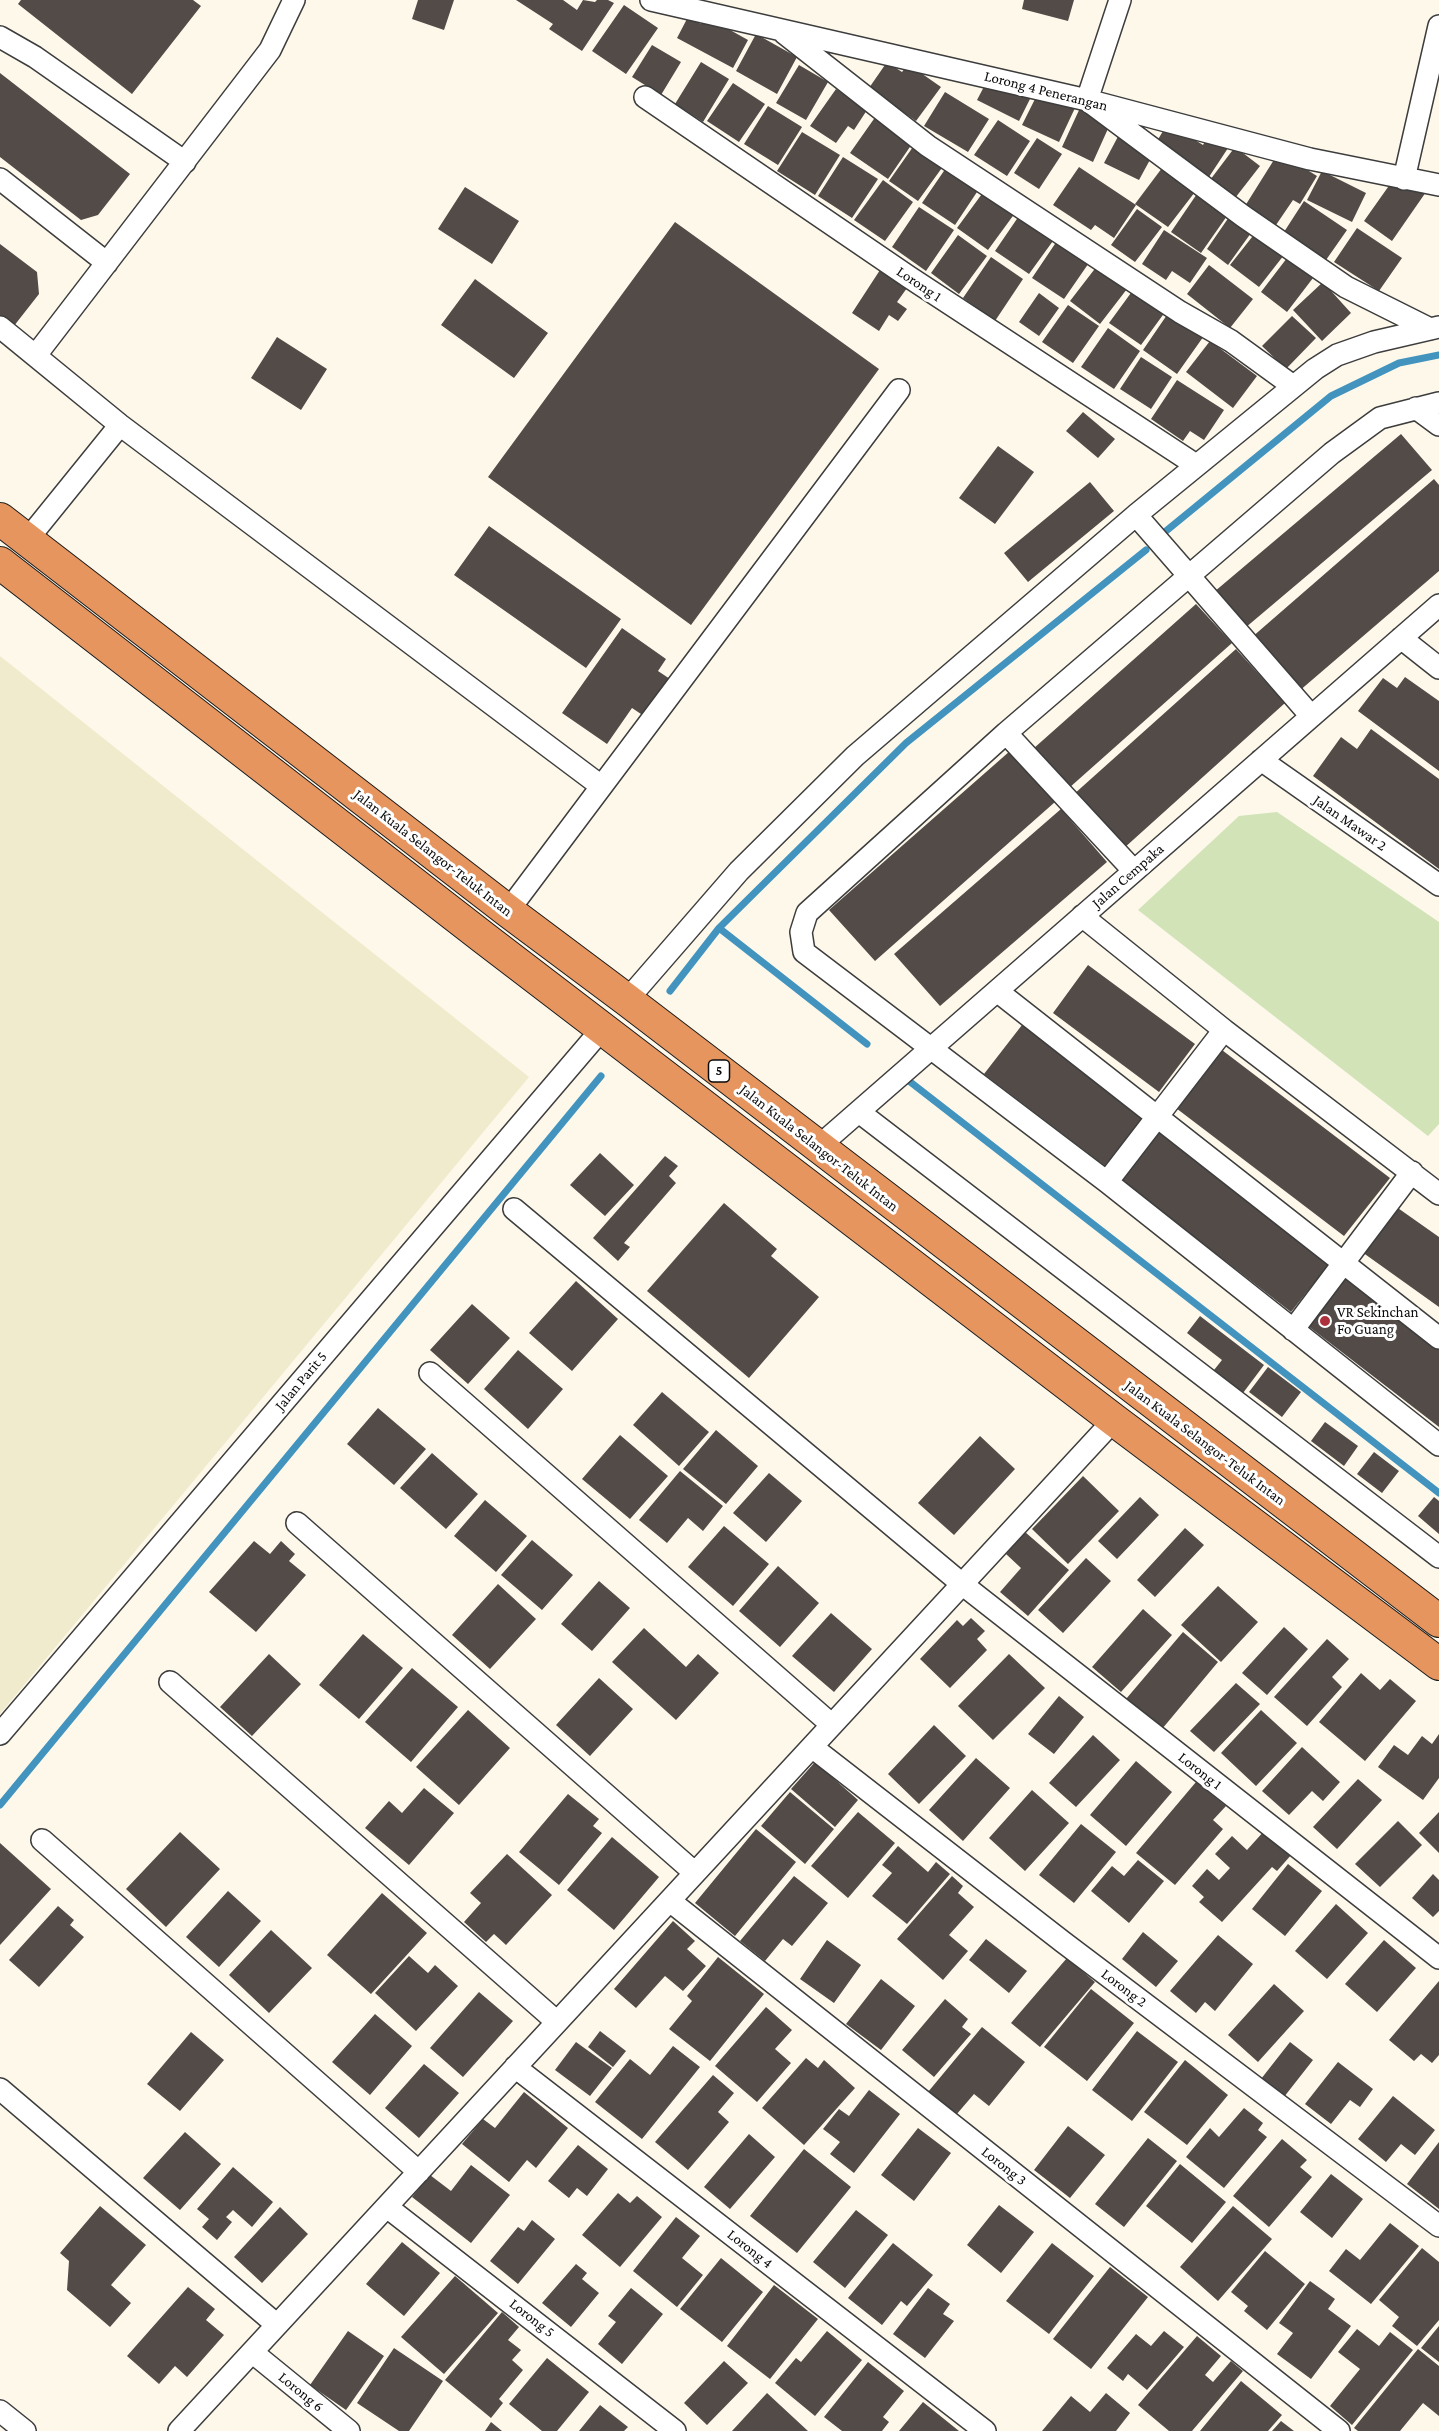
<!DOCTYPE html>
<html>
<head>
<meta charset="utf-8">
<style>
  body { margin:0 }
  canvas { display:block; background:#fdf8ea }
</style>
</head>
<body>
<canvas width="1439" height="2431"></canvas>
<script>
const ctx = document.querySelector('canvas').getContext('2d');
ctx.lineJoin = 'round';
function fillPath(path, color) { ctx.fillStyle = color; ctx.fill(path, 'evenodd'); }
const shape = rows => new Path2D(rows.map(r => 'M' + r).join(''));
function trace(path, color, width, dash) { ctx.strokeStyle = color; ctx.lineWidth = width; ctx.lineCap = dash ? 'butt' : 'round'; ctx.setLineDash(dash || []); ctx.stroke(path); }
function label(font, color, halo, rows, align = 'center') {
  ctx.font = font + ' "Crimson Pro",serif'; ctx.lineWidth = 6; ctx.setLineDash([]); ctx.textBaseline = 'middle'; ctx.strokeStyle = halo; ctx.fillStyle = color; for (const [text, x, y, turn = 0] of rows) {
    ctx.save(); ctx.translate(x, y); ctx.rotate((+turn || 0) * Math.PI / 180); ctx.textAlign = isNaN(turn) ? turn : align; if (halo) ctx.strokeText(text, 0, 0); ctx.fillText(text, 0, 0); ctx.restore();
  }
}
const farmland = shape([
  [0,656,529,1077,0,1714]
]);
const green = shape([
  [1277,812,1439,922,1439,1124,1428,1136,1138,910,1239,816]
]);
const stream = shape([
  [1166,531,1331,396,1399,363,1439,355],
  [719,928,867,1044],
  [670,991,719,928,906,743,1146,550],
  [909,1081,1439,1493],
  [0,1805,601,1076]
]);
const building = shape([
  [21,0,193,0,201,6,132,94,18,4],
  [418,0,454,0,444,30,412,19],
  [516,0,563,0,577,10,583,0,595,2,597,0,608,0,614,3,582,51,549,29,553,24],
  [1024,0,1074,0,1068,21,1022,9],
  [624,5,658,28,626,74,592,51],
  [705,16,748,40,733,68,677,38,688,17,701,24],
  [756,34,797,57,777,94,736,71],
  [652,45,681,62,661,95,632,77],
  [701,62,729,79,703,122,675,104],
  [887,62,902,72,908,64,941,87,916,121,869,88],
  [799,65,828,82,806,120,776,103],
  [0,73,130,174,98,215,81,220,0,157],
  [988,79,1033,93,1019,121,977,100],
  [733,83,765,104,739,142,707,121],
  [836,89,867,110,854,130,848,126,836,143,810,126],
  [1039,91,1075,108,1059,142,1022,125],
  [945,92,989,119,968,152,924,126],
  [768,106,802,127,778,165,744,144],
  [1080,108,1111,122,1093,162,1062,147],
  [876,116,914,141,888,179,850,153],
  [998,120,1030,141,1007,176,974,155],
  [1168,123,1203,145,1210,133,1230,145,1205,183,1157,141],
  [1123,127,1158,145,1139,180,1104,163],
  [802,132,840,155,815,195,777,171],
  [1037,138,1062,154,1039,189,1014,173],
  [915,144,944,165,918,201,889,181],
  [1235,147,1260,166,1232,202,1207,184],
  [1277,155,1288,158,1317,176,1300,204,1293,200,1276,225,1245,206],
  [843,157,878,179,852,218,818,196],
  [1165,164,1198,188,1168,227,1135,204],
  [948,165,981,186,955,225,922,203],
  [1079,167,1136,205,1114,238,1095,225,1091,230,1053,205],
  [1322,171,1366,193,1352,222,1307,200],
  [883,180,913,202,885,241,854,220],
  [1393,180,1408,191,1413,183,1426,192,1392,241,1364,221],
  [1203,185,1234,206,1201,253,1171,232],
  [465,187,519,221,492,264,438,229],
  [987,187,1018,209,988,250,957,228],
  [1304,201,1347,230,1326,260,1284,232],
  [919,207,954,230,926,271,892,247],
  [1137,209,1162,227,1135,262,1111,245],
  [1023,210,1058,234,1029,274,995,251],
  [1229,217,1251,233,1228,265,1207,249],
  [675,222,879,369,691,625,488,477],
  [1357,228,1402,258,1379,291,1334,262],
  [1164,230,1207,258,1190,283,1172,271,1166,280,1142,264],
  [1256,232,1284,255,1259,287,1230,265],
  [958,235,987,256,959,294,931,273],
  [1061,235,1093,257,1064,299,1032,278],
  [0,244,37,272,39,294,10,331,0,323],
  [991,257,1023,279,995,321,963,298],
  [1287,258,1313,278,1287,312,1261,292],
  [1209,265,1253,299,1230,328,1187,294],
  [1097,266,1127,289,1100,324,1070,301],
  [880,270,907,288,897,302,907,309,898,321,889,315,879,331,852,313],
  [475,279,548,333,514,378,441,325],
  [1323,282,1351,313,1322,341,1293,310],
  [1136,286,1168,308,1141,345,1109,323],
  [1039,293,1059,308,1039,336,1019,322],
  [1068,305,1099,326,1073,363,1042,342],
  [1171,309,1206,333,1177,374,1143,350],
  [1292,316,1316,338,1286,369,1262,346],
  [1108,328,1140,351,1114,389,1081,367],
  [277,337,327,369,301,410,251,378],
  [1210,341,1257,376,1233,408,1186,372],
  [1141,357,1172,377,1151,409,1120,389],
  [1177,380,1224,410,1204,440,1190,431,1183,441,1151,419],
  [1083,412,1115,439,1098,458,1066,431],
  [1401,434,1432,470,1245,628,1214,592],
  [998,446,1034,472,995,524,959,498],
  [1434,479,1439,485,1439,571,1298,692,1251,638],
  [1090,482,1114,511,1028,582,1004,553],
  [489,526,621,619,586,668,454,575],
  [1196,604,1232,643,1069,788,1033,749],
  [622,628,666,659,658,671,670,679,644,716,632,708,607,744,562,713],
  [1236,649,1285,703,1123,849,1073,795],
  [1405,677,1439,701,1439,771,1358,711,1383,678,1397,688],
  [1371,729,1439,779,1439,869,1313,776,1341,737,1357,749],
  [1010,751,1055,802,875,961,829,910],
  [1061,809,1107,862,940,1006,894,954],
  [1088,965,1195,1044,1159,1092,1053,1013],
  [1022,1025,1143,1118,1105,1166,984,1074],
  [1218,1047,1390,1178,1344,1236,1172,1105],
  [1164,1125,1334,1258,1291,1312,1121,1180],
  [600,1153,634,1185,605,1216,570,1185],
  [665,1156,678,1166,669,1176,676,1183,624,1243,630,1247,618,1261,593,1238],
  [724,1203,777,1249,771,1256,819,1297,749,1378,647,1291],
  [1395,1206,1439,1237,1439,1307,1362,1252],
  [1350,1272,1439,1341,1439,1427,1308,1326],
  [576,1281,618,1319,572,1371,529,1333],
  [472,1304,510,1338,468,1384,430,1350],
  [1200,1316,1264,1365,1243,1393,1214,1370,1222,1360,1187,1333],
  [518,1350,563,1389,528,1429,484,1389],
  [1268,1367,1301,1392,1282,1417,1249,1392],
  [662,1392,709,1432,679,1466,633,1425],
  [378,1408,426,1449,394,1485,347,1444],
  [1325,1422,1358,1446,1344,1466,1311,1441],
  [716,1430,758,1466,726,1504,683,1469],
  [620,1435,668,1476,630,1519,582,1479],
  [980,1436,1015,1469,954,1535,918,1503],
  [1374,1452,1399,1471,1382,1493,1357,1474],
  [432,1453,478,1494,446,1529,400,1488],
  [680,1471,723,1506,703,1531,688,1518,667,1543,639,1520],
  [769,1473,802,1501,766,1542,733,1513],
  [1083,1476,1119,1511,1068,1564,1032,1529],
  [1140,1497,1159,1515,1117,1559,1098,1541],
  [1434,1497,1439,1501,1439,1534,1418,1516],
  [485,1500,527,1536,496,1572,454,1536],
  [724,1526,769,1564,733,1606,688,1567],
  [1185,1528,1204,1545,1155,1597,1137,1580],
  [1025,1532,1069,1570,1028,1616,1000,1592,1021,1568,1006,1554],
  [532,1540,573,1575,542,1610,501,1575],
  [254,1541,270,1554,281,1541,295,1554,289,1561,306,1575,256,1632,209,1592],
  [1086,1558,1111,1581,1063,1633,1038,1610],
  [778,1566,819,1603,780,1647,739,1611],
  [599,1581,630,1608,592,1651,561,1624],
  [498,1584,536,1619,490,1669,452,1635],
  [1218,1586,1258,1622,1221,1662,1181,1625],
  [1143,1609,1172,1635,1121,1692,1092,1667],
  [831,1613,872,1649,834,1692,792,1656],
  [971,1618,985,1631,977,1639,987,1650,950,1688,920,1659,957,1620,963,1626],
  [1284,1627,1308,1649,1267,1695,1242,1673],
  [644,1628,686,1667,698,1654,719,1673,676,1720,612,1662],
  [1183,1632,1218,1662,1162,1729,1126,1699],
  [363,1634,403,1668,359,1719,319,1685],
  [1327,1639,1349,1659,1332,1677,1342,1687,1307,1726,1274,1697],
  [269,1654,301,1684,252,1736,220,1707],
  [1009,1654,1045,1688,993,1740,958,1706],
  [412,1668,458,1707,411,1762,365,1722],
  [1361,1673,1380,1690,1390,1679,1416,1701,1365,1761,1319,1722],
  [599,1678,633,1709,590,1756,556,1725],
  [1236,1683,1260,1704,1214,1752,1190,1731],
  [1059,1696,1084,1717,1054,1754,1028,1734],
  [468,1710,510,1748,459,1805,416,1767],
  [1261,1710,1297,1743,1256,1786,1221,1753],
  [934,1725,966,1756,919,1804,888,1774],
  [1439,1734,1439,1778,1423,1800,1378,1767,1394,1745,1408,1755,1422,1736,1432,1744],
  [1093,1735,1120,1760,1076,1807,1049,1783],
  [1302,1747,1340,1782,1323,1801,1312,1791,1289,1815,1262,1791],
  [976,1758,1010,1788,963,1841,929,1810],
  [1136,1761,1172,1792,1126,1846,1090,1815],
  [815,1762,858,1800,835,1827,791,1789],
  [1358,1779,1382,1800,1337,1849,1313,1827],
  [1196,1782,1226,1806,1213,1820,1223,1829,1175,1885,1136,1853],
  [424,1788,454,1813,409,1865,365,1828,389,1801,402,1813],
  [1032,1790,1069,1823,1025,1871,989,1838],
  [790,1792,834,1829,805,1864,761,1826],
  [568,1794,599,1819,593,1826,602,1833,559,1885,519,1852],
  [858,1812,895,1843,848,1898,811,1866],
  [1439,1812,1439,1853,1419,1833],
  [1398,1821,1422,1845,1380,1887,1355,1864],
  [1081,1824,1116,1852,1074,1903,1039,1875],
  [756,1829,796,1862,735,1936,695,1903],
  [1265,1830,1292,1854,1277,1871,1272,1867,1222,1922,1199,1902,1204,1897,1192,1886,1207,1869,1219,1880,1230,1868,1215,1854,1232,1836,1247,1850],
  [180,1832,220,1869,166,1927,126,1889],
  [612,1837,659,1877,614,1930,567,1890],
  [0,1843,51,1889,0,1945],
  [898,1846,928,1872,936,1862,950,1874,907,1924,872,1896,892,1873,882,1865],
  [507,1854,552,1895,506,1945,494,1934,486,1942,464,1922,481,1903,470,1893],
  [1138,1860,1164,1881,1129,1923,1091,1891,1112,1866,1124,1876],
  [1288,1864,1322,1891,1285,1936,1252,1909],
  [1433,1874,1439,1880,1439,1911,1433,1917,1412,1898],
  [794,1876,828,1903,792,1946,783,1939,765,1961,740,1941],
  [952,1876,963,1886,958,1893,974,1907,949,1935,968,1951,943,1980,897,1939],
  [228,1891,261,1921,219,1967,186,1937],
  [382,1893,427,1933,371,1994,327,1955],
  [1336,1904,1368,1933,1327,1979,1295,1951],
  [58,1906,74,1920,70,1925,84,1937,39,1987,9,1960],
  [673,1921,695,1941,687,1949,706,1966,683,1991,665,1976,636,2008,614,1989],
  [271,1930,312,1968,269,2013,229,1975],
  [1143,1932,1178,1961,1156,1987,1122,1959],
  [1218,1935,1253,1964,1215,2011,1205,2002,1196,2013,1170,1991],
  [986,1939,1027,1971,1009,1993,969,1960],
  [827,1940,861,1965,834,2003,800,1979],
  [1384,1940,1416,1968,1377,2012,1345,1984],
  [409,1956,428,1973,435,1965,458,1986,416,2031,375,1993],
  [718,1957,764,1994,710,2061,669,2029,692,2001,687,1996],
  [1067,1958,1095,1982,1040,2047,1011,2023],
  [881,1979,915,2006,881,2050,846,2024],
  [1439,1981,1439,2055,1432,2063,1421,2054,1414,2061,1389,2040],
  [1274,1984,1304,2011,1258,2062,1228,2035],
  [1091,1989,1134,2023,1087,2081,1044,2047],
  [479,1992,513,2021,463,2077,430,2048],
  [945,1999,968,2019,962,2027,971,2034,934,2077,902,2050],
  [766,2007,792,2030,775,2049,791,2063,757,2102,715,2066],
  [375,2014,412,2046,370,2095,332,2062],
  [982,2027,1025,2062,989,2106,974,2094,956,2115,928,2092],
  [600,2031,626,2051,613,2067,588,2047],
  [1137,2031,1178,2062,1132,2121,1092,2090],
  [191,2032,224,2060,180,2111,147,2084],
  [576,2042,612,2068,590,2096,555,2070],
  [1290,2042,1313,2060,1284,2097,1261,2079],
  [673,2046,700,2067,642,2139,595,2102,630,2059,650,2075],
  [806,2058,818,2068,824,2060,855,2088,804,2145,762,2108],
  [1185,2060,1228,2095,1187,2145,1144,2112],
  [1338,2062,1373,2089,1360,2107,1350,2100,1331,2124,1305,2104],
  [424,2064,459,2093,419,2138,385,2108],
  [713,2075,734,2093,718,2112,729,2122,688,2170,655,2142],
  [869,2090,900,2114,854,2173,830,2154,840,2142,823,2129,839,2109,849,2116],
  [524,2092,568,2128,536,2168,527,2160,509,2182,462,2144,483,2119,495,2128],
  [1393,2096,1435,2130,1415,2155,1401,2144,1386,2162,1358,2139],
  [1244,2108,1263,2123,1258,2130,1267,2137,1224,2188,1186,2157,1210,2128,1219,2137],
  [1068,2126,1105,2155,1070,2198,1034,2170],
  [918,2128,951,2153,914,2201,881,2175],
  [185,2132,221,2164,180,2210,143,2178],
  [749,2134,775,2157,730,2209,704,2187],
  [1148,2138,1177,2161,1124,2227,1095,2204],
  [1282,2139,1307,2160,1300,2167,1312,2177,1269,2227,1233,2196],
  [1439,2142,1439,2209,1407,2184],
  [578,2145,608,2169,587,2196,577,2188,569,2198,548,2181],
  [804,2149,851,2187,797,2253,750,2216],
  [1180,2164,1226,2202,1192,2243,1146,2206],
  [471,2165,510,2195,471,2243,412,2197,430,2175,451,2191],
  [233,2167,273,2202,252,2227,233,2210,226,2217,232,2222,217,2240,202,2227,209,2219,197,2209],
  [1331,2174,1363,2199,1332,2238,1300,2212],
  [618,2193,630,2203,637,2196,662,2217,620,2267,582,2235],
  [999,2205,1034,2232,1001,2273,967,2245],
  [100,2206,146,2245,111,2285,131,2303,110,2327,67,2290,69,2261,60,2253],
  [1233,2206,1272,2239,1218,2301,1180,2267],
  [280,2207,308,2234,262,2283,234,2257],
  [856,2210,888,2235,845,2288,813,2262],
  [676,2217,700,2236,682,2258,703,2275,677,2307,633,2271],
  [532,2220,555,2239,518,2284,490,2261,518,2227,524,2231],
  [1390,2223,1419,2246,1371,2304,1329,2271,1346,2249,1360,2260],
  [402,2242,440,2273,404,2316,366,2284],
  [893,2243,933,2275,907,2306,901,2301,882,2325,848,2298],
  [1052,2243,1094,2276,1049,2334,1006,2301],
  [1422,2248,1439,2262,1439,2320,1417,2346,1392,2326,1399,2317,1379,2300],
  [1265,2251,1305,2284,1267,2330,1244,2311,1248,2306,1231,2292],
  [721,2258,763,2292,722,2342,680,2309],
  [576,2264,587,2273,582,2279,599,2293,571,2327,542,2303],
  [1110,2267,1148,2297,1091,2369,1053,2339],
  [455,2276,498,2313,444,2374,401,2337],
  [1310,2281,1335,2299,1328,2309,1351,2326,1311,2379,1277,2354,1293,2333,1279,2323],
  [774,2285,818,2319,770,2379,727,2346],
  [188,2287,215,2309,206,2320,224,2335,187,2377,175,2366,159,2384,127,2356],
  [631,2288,663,2314,622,2364,598,2344,616,2322,608,2316],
  [928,2288,950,2304,943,2314,954,2321,925,2358,893,2334],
  [502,2312,519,2327,508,2340,521,2350,512,2360,523,2370,499,2399,503,2403,491,2418,445,2380],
  [1439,2326,1439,2362,1421,2348],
  [1357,2329,1379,2346,1390,2332,1413,2350,1352,2425,1330,2406,1360,2369,1338,2352],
  [348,2331,384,2356,346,2410,310,2385],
  [827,2331,862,2360,815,2416,775,2383,796,2358,801,2362],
  [1164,2331,1184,2347,1147,2390,1128,2374,1123,2381,1107,2368,1136,2334,1151,2346],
  [1197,2336,1221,2356,1205,2375,1213,2382,1231,2361,1243,2371,1192,2431,1169,2431,1138,2405],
  [394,2348,443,2381,409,2431,399,2431,357,2403],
  [1418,2349,1439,2366,1439,2416,1423,2403,1400,2431,1358,2431,1354,2428],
  [547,2358,589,2392,557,2431,542,2431,509,2404],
  [724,2361,748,2383,707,2425,684,2403],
  [868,2362,904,2391,883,2417,889,2422,882,2431,842,2431,824,2417],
  [1241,2381,1282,2415,1268,2431,1200,2431],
  [767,2393,808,2431,732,2431],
  [1106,2393,1130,2413,1116,2431,1042,2431,1071,2396,1090,2412],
  [923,2402,959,2431,899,2431],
  [600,2405,628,2427,624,2431,579,2431],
  [1281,2421,1294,2431,1272,2431],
  [491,2422,502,2431,485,2431]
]);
const minor = shape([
  [651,0,1087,100,1310,159,1439,185],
  [1120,0,1087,100,1243,216,1346,287,1430,329],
  [784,33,928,146,1180,312,1231,341,1293,386],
  [0,37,35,57,185,162],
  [645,97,909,277,1196,465],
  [0,179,107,263],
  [1404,179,1439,26],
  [0,327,120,425,601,786],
  [36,355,270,50,294,0],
  [1439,403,1380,418,1332,453,1006,733,807,913,801,932,804,952,1107,1182,1439,1445],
  [1416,408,1439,425],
  [1136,515,1311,716],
  [27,540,120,425],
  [1401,638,1439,668],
  [1006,733,1134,871],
  [1261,760,1439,885],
  [508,911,899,390],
  [1082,916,1224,1030,1439,1194],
  [997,991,1439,1338],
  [627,1000,739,871,855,756,1136,515,1315,369,1337,355,1374,342,1439,327],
  [859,1112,1439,1557],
  [818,1147,1439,605],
  [1107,1182,1224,1030],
  [514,1209,962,1584,1439,1958],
  [1293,1330,1412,1172],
  [430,1373,832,1725],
  [297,1523,695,1873],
  [170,1682,557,2022],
  [0,1734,602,1029],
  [812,1747,1063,1942,1439,2226],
  [42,1840,419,2172],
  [670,1901,1339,2431],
  [515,2067,985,2431],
  [0,2089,277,2325],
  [387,2207,675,2431],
  [252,2352,349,2431],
  [0,2411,25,2431],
  [179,2431,1114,1420]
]);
const highway = shape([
  [0,519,508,911,627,1000,1439,1621],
  [0,563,484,938,1114,1420,1439,1664]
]);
const markers = [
  [1325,1321,6,"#ac313d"]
];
const shields = [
  [719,1071,21]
];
const shieldNames = [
  ["5",719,1071]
];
const streetNames = [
  ["Lorong 4 Penerangan",1046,91,14],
  ["Lorong 1",919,284,34],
  ["Jalan Mawar 2",1350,823,35],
  ["Jalan Kuala Selangor-Teluk Intan",433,853,38],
  ["Jalan Cempaka",1128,876,-41],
  ["Jalan Kuala Selangor-Teluk Intan",819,1148,38],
  ["Jalan Parit 5",301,1381,-50],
  ["Jalan Kuala Selangor-Teluk Intan",1205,1443,37],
  ["Lorong 1",1200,1771,38],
  ["Lorong 2",1124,1988,37],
  ["Lorong 3",1004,2166,38],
  ["Lorong 4",750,2249,38],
  ["Lorong 5",532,2318,38],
  ["Lorong 6",301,2392,39]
];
const poiNames = [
  ["VR Sekinchan",1337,1312],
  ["Fo Guang",1337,1329]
];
fillPath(farmland, '#f0ebcd');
fillPath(green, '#d1e3b7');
trace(stream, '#4294bf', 7);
fillPath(building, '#524b48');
trace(minor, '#3d3d3d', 24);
trace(highway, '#1b1b1b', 34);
trace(minor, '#fff', 21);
trace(highway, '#e6955f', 32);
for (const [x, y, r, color] of markers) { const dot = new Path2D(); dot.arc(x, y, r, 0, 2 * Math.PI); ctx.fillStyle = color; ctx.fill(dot); trace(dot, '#fff', 2); }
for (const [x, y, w] of shields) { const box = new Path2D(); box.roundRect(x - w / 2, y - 11, w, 22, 4.5); ctx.fillStyle = '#fff'; ctx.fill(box); trace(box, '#0a0a0a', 1.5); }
label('bold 14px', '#0a0a0a', null, shieldNames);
label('15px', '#0a0a0a', '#fff', streetNames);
label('15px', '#0a0a0a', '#fff', poiNames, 'left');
</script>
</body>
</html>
